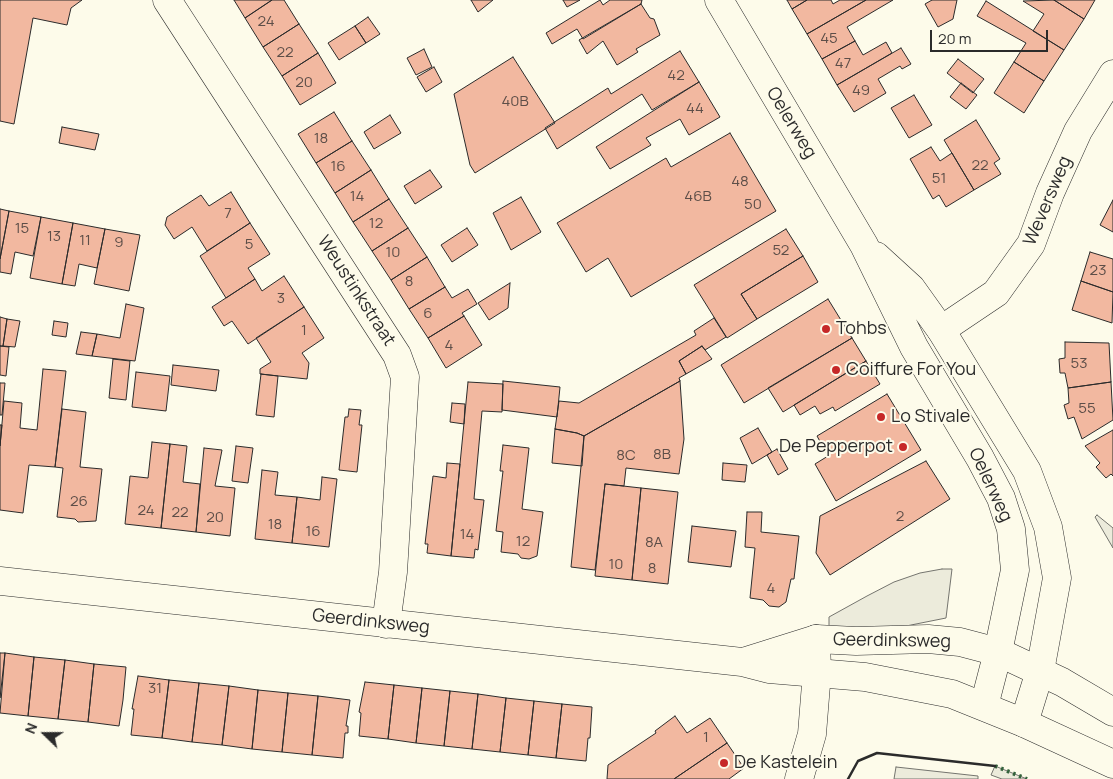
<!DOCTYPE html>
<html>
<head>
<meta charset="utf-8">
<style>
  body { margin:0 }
  #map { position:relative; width:1113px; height:779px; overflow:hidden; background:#fdfbea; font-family:Manrope,sans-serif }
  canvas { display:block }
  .north { position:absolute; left:20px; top:709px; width:50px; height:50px; -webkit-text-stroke:4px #fdfbea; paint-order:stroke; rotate:292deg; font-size:14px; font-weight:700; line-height:20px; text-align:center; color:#2b2b2b }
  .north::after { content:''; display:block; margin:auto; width:18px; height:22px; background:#2b2b2b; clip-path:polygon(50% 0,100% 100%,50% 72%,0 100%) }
  .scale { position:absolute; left:930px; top:30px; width:118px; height:22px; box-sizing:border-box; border:2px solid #2b2b2b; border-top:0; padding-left:6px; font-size:15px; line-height:18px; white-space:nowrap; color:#2b2b2b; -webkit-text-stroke:4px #fdfbea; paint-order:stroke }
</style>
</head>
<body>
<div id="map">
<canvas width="1113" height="779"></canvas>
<div class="north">N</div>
<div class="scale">20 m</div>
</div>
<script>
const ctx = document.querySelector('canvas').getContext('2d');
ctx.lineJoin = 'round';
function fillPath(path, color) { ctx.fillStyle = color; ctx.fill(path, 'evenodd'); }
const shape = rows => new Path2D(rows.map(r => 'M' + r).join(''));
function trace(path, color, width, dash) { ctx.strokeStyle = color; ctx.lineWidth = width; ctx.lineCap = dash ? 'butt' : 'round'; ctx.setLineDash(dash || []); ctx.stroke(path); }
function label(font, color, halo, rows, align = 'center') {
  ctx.font = font + ' Manrope,sans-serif'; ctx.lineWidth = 4; ctx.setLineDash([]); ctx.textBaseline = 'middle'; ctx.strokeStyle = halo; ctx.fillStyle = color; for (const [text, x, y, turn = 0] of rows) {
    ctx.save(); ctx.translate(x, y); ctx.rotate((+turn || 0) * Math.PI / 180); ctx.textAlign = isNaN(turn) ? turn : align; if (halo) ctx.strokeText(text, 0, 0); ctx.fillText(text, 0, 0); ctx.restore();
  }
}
const green = shape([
  [1097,515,1113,528,1113,548,1095,517,1097,515],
  [942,569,952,569,946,618,906,626,834,631,829,626,829,617,867,596,894,582,920,573,942,569],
  [995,766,1022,777,1027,779,1002,779,991,775,995,766],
  [896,767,978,776,978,779,894,779,896,767]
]);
const building = shape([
  [0,0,82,0,71,8,67,25,33,18,14,124,0,121,0,0],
  [234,0,272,0,245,18,234,0],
  [272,0,284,0,299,24,263,47,245,18,272,0],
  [471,0,493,0,478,12,471,0],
  [563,0,580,0,567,7,563,0],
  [600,0,603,5,610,0,642,0,641,4,583,39,577,29,552,44,546,33,600,0],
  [787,0,807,0,792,9,787,0],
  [807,0,831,0,833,4,840,0,866,0,807,34,792,9,807,0],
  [866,0,893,0,847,27,855,41,822,59,807,34,866,0],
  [932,0,957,0,953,19,938,27,925,4,932,0],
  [1054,0,1084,19,1064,50,1033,31,1044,14,1023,1,1054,0],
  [1054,0,1095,0,1084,19,1054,0],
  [986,1,1064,50,1044,81,1014,62,1026,43,977,16,986,1],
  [641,4,650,18,654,19,660,35,636,49,638,52,617,65,603,41,587,54,579,40,641,4],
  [368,17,380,34,366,43,355,26,368,17],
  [299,24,318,53,282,76,263,47,299,24],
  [355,26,366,43,339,60,328,43,355,26],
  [855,41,863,55,886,42,892,53,837,85,822,59,855,41],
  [901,48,911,64,902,69,900,66,878,79,886,93,854,112,837,85,901,48],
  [424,49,432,67,416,75,407,58,424,49],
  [680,51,699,82,652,110,642,94,557,149,545,128,608,88,611,94,680,51],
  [318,53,336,83,300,105,282,76,318,53],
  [513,57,555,123,475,173,470,165,454,94,513,57],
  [958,59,984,79,973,93,947,73,958,59],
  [1014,62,1044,81,1024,113,994,93,1014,62],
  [434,67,442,82,426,92,417,77,434,67],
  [699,82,720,117,689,135,680,119,646,138,651,145,610,169,596,147,699,82],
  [961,83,977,95,966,109,950,97,961,83],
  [914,95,932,125,909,138,891,108,914,95],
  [334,112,352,141,316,163,298,134,334,112],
  [390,115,401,133,374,149,364,132,390,115],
  [976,120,1000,159,994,163,1001,174,974,190,944,140,976,120],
  [62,127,99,134,95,150,59,143,62,127],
  [730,133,776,211,631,297,608,258,586,272,557,223,666,158,671,167,730,133],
  [352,141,371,170,335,193,316,163,352,141],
  [931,147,940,161,952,153,974,190,946,207,939,195,933,199,910,159,931,147],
  [371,170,389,199,353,222,335,193,371,170],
  [430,170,442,187,415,204,404,186,430,170],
  [231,192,250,223,207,251,192,227,174,239,165,225,167,217,201,195,209,206,231,192],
  [521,197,541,232,511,250,493,213,521,197],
  [389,199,408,228,372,251,353,222,389,199],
  [1113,200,1113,232,1100,225,1113,200],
  [0,209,9,211,0,259,0,209],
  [9,211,41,217,33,256,15,252,11,274,0,272,0,259,9,211],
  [41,217,73,223,62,284,30,278,41,217],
  [73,223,105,229,97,268,79,264,75,286,62,284,73,223],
  [250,223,270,254,248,268,255,279,226,298,200,256,250,223],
  [408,228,427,257,391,280,372,251,408,228],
  [467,228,478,245,452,262,441,245,467,228],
  [105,229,140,235,129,291,94,284,105,229],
  [786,229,803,256,741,294,757,319,727,338,694,285,786,229],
  [1090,252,1113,259,1113,292,1081,281,1090,252],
  [803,256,818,282,757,319,741,294,803,256],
  [427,257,445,287,409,309,391,280,427,257],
  [284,276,304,307,248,344,232,321,224,326,212,307,255,279,262,291,284,276],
  [1081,281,1113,292,1112,323,1072,310,1081,281],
  [510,283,508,308,489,320,478,303,510,283],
  [445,287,452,298,468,289,477,304,462,313,464,316,428,338,409,309,445,287],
  [828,299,852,338,744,403,721,365,828,299],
  [126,304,144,308,135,361,92,356,97,334,120,338,126,304],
  [304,307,324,338,302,353,309,363,307,379,260,374,260,369,271,362,256,338,304,307],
  [464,316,482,345,446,368,428,338,464,316],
  [0,317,7,319,3,346,0,346,0,317],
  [714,318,726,337,705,350,702,346,679,361,686,374,679,378,680,381,584,436,577,433,555,429,559,401,579,403,696,335,694,331,714,318],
  [7,319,20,321,15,347,3,346,7,319],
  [54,321,68,323,66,337,52,335,54,321],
  [81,332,97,334,92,356,76,354,81,332],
  [852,338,866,361,783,412,768,388,852,338],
  [1065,342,1109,343,1111,382,1068,388,1065,373,1060,373,1059,359,1065,358,1065,342],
  [0,346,9,347,6,376,0,375,0,346],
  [702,346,712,359,686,374,679,361,702,346],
  [113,359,130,361,126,400,109,398,113,359],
  [866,361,880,384,835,411,833,407,820,414,815,406,800,415,794,405,866,361],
  [173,365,219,370,216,391,171,385,173,365],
  [43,369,66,371,55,467,29,465,23,513,0,510,0,446,4,401,22,403,20,428,37,430,43,369],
  [136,372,170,376,166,411,132,407,136,372],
  [261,374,278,376,274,417,256,415,261,374],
  [503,381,560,387,557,417,502,410,503,381],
  [680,381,684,439,679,474,626,468,624,486,605,484,595,570,571,567,584,436,680,381],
  [468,382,503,384,502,412,482,411,474,499,484,500,478,550,475,549,474,558,451,556,468,382],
  [1111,382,1113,420,1082,439,1074,417,1068,419,1064,405,1069,403,1068,388,1111,382],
  [0,383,5,383,2,415,0,415,0,383],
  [887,394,921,450,836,501,815,464,828,456,817,436,887,394],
  [452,403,465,404,464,424,450,422,452,403],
  [62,409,86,412,80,467,102,469,96,521,78,522,75,519,57,517,63,468,55,467,62,409],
  [349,409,361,410,359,425,362,425,357,472,339,470,345,417,348,417,349,409],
  [0,425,2,425,0,446,0,425],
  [758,428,772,452,752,464,740,438,758,428],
  [555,429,577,433,584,436,582,466,552,463,555,429],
  [1113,430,1113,476,1111,474,1106,478,1096,467,1100,463,1085,446,1113,430],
  [152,442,170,444,161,528,125,524,130,476,148,478,152,442],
  [170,444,187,446,183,482,200,484,196,532,161,528,170,444],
  [503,445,529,448,522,509,543,512,537,556,529,559,521,558,518,554,501,552,503,532,496,531,503,471,500,471,503,445],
  [236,446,253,448,248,483,232,481,236,446],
  [204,448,222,450,215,486,235,488,230,536,196,532,204,448],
  [777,449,788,469,778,475,767,455,777,449],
  [926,461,950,499,830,575,816,553,820,516,926,461],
  [447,463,460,464,451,556,427,553,428,544,425,544,433,476,446,478,447,463],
  [723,463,747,465,745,482,722,480,723,463],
  [262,470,278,472,275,495,297,497,292,543,255,539,262,470],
  [322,477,337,479,329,547,292,543,297,497,320,500,322,477],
  [605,484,641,488,632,580,595,576,605,484],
  [641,488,678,492,668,584,632,580,641,488],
  [747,512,762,512,761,532,799,536,794,579,791,579,786,602,779,607,769,606,763,600,750,598,755,548,745,547,747,512],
  [692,526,736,531,731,567,688,562,692,526],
  [0,653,5,653,0,698,0,653],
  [5,653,34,657,28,716,0,713,5,653],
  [34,657,65,660,58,719,28,716,34,657],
  [65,660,94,664,88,722,58,719,65,660],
  [94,664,126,667,123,700,119,726,88,722,94,664],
  [138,676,169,680,162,738,131,735,134,709,132,709,138,676],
  [169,680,199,683,192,742,162,738,169,680],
  [365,682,394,685,388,739,359,736,361,713,359,712,365,682],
  [199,683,229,686,222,745,192,742,199,683],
  [394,685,422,688,416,743,388,739,394,685],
  [229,686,258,690,252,749,222,745,229,686],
  [422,688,450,691,444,746,416,743,422,688],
  [258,690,288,693,282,752,252,749,258,690],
  [450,691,478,694,472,749,444,746,450,691],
  [288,693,318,696,312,755,282,752,288,693],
  [478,694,506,698,500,752,472,749,478,694],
  [318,696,350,700,346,726,348,726,348,733,345,733,343,758,312,755,318,696],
  [506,698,534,701,528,755,500,752,506,698],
  [534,701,562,704,556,758,528,755,534,701],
  [562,704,592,707,590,738,588,738,586,761,556,758,562,704],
  [675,716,687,733,710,718,727,743,674,779,607,779,608,765,656,733,655,731,675,716],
  [727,743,744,768,729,779,674,779,727,743]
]);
const minor = shape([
  [167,0,397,355,405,377,393,572,386,624],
  [941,330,996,293,1031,244,1050,193,1078,131,1113,74],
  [799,779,812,734,817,672,816,639]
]);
const secondary = shape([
  [719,0,864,245,914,347,980,458,1001,498,1011,529,1015,570,998,652,984,706],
  [876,256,911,288,941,330,1027,471,1048,527,1057,578,1040,671,1024,723]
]);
const primary = shape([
  [0,581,742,662,769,669,865,677,952,694,1024,723,1113,764],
  [746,661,816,639,856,641,928,639,960,642,998,652,1062,682,1113,712]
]);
const hedge = shape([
  [995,766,1027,779]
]);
const wall = shape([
  [848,779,858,761,877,753,995,766]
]);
const markers = [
  [826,329,5,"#c62828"],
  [836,370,5,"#c62828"],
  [881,417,5,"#c62828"],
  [903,447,5,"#c62828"],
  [724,763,5,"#c62828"]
];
const numberNames = [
  ["24",266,22],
  ["45",829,39],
  ["22",285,53],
  ["47",843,64],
  ["42",676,76],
  ["20",304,83],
  ["49",861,91],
  ["40B",515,102],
  ["44",695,109],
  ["18",321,139],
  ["22",980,166],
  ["16",338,167],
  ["51",939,179],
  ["48",740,182],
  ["14",357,197],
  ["46B",698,197],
  ["50",753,205],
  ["7",228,214],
  ["12",376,224],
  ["15",22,229],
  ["13",54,237],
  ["11",85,241],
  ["9",119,243],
  ["5",249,245],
  ["52",781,251],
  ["10",393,253],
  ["23",1098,271],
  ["8",409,282],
  ["3",281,299],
  ["6",428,314],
  ["1",304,331],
  ["4",449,346],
  ["53",1079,364],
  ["55",1087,409],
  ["8B",662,455],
  ["8C",626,456],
  ["26",79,502],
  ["24",146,511],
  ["22",180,513],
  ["2",900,517],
  ["20",215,518],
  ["18",275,525],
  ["16",313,532],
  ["14",467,535],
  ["12",523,542],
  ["8A",654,543],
  ["10",616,565],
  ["8",652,569],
  ["4",771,589],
  ["31",155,689],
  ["1",706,738]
];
const streetNames = [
  ["Oelerweg",791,123,59],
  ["Weversweg",1048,201,-67],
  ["Weustinkstraat",356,291,57],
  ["Oelerweg",990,485,65],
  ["Geerdinksweg",371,622,6],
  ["Geerdinksweg",892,641,1]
];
const poiNames = [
  ["Tohbs",836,329],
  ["Coiffure For You",846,370],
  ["Lo Stivale",891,417],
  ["De Pepperpot",893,447,"right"],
  ["De Kastelein",734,763]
];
fillPath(green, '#ecebdb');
trace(green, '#74746e', 1);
fillPath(building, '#f2b8a0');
trace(building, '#2b2b2b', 1);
trace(minor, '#2b2b2b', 29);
trace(secondary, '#2b2b2b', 29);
trace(primary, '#2b2b2b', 29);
trace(minor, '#fdfbea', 28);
trace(secondary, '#fdfbea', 28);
trace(primary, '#fdfbea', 28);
trace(hedge, '#34623c', 4, [2.5, 4]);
trace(wall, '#2b2b2b', 2.5);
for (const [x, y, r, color] of markers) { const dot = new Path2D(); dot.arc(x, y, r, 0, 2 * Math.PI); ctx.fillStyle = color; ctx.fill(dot); trace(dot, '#fdfbea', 2); }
label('15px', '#5d4e48', null, numberNames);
label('18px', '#2b2b2b', '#fdfbea', streetNames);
label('18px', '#2b2b2b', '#fdfbea', poiNames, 'left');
</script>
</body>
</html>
